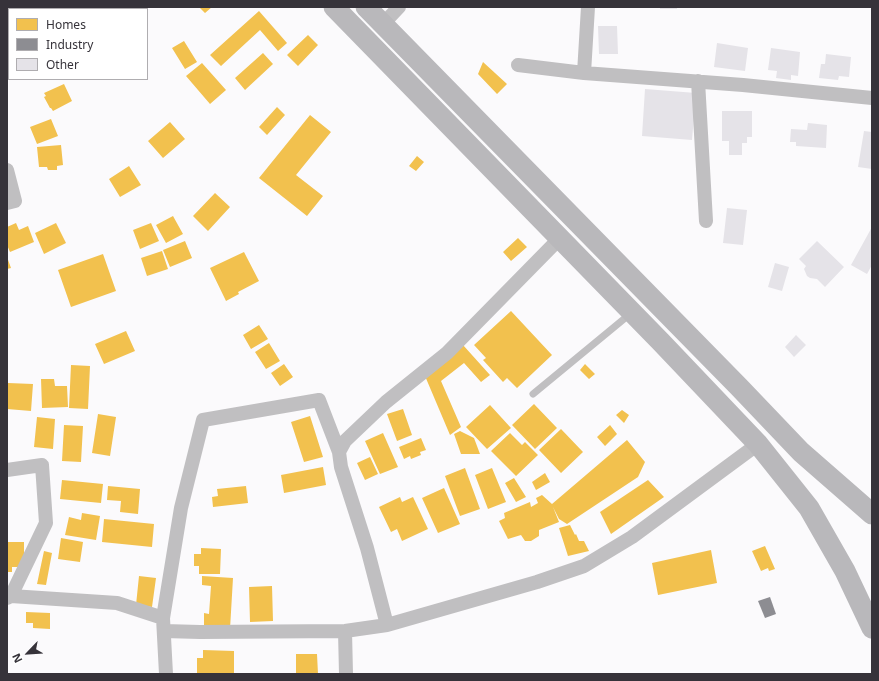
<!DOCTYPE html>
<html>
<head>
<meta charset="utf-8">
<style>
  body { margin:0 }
  #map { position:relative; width:879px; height:681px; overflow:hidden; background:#fbfafc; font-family:"Noto Sans",sans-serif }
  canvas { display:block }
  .frame { position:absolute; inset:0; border:8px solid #36333a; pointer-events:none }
  .legend { position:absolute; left:8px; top:8px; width:140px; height:72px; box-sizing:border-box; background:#fff; border:1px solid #afadb0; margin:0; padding:5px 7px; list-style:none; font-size:12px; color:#36333a }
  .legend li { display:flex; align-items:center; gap:8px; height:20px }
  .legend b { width:20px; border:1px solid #afadb0 }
  .north { position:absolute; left:8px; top:633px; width:40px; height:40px; -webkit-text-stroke:3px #fff; paint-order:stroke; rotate:245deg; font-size:11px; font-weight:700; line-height:16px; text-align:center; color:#36333a }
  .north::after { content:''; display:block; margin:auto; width:14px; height:18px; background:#36333a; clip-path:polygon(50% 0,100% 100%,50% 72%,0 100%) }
</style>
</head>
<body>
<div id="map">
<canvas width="879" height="681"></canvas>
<div class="frame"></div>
<ul class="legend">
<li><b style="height:11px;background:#f2c14e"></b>Homes</li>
<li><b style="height:11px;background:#8d8d92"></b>Industry</li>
<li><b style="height:11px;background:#e5e3e8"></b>Other</li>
</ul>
<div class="north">N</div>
</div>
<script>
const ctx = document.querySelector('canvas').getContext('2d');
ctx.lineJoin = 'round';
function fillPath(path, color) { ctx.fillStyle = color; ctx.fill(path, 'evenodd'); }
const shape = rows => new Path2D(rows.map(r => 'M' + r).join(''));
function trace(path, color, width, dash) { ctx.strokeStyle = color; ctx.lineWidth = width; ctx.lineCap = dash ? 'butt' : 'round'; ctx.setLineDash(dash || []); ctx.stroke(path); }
const homes = shape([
  [199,7,212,7,205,13],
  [259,11,287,43,278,51,260,30,221,66,210,55],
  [308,35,318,45,298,66,287,55],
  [184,41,197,62,185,69,172,48],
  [263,53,273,64,245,90,235,78],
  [483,62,507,84,497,94,478,74],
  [202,63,226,90,210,104,186,76],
  [64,84,72,101,53,111,51,108,50,108,44,97,46,96,44,93],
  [277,107,285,115,267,135,259,127],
  [310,115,331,132,296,175,323,196,307,216,259,178],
  [51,119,58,136,37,144,30,127],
  [170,122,185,139,163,158,148,141],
  [61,145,63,165,57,166,57,170,48,170,47,167,39,167,37,147],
  [417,156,424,162,416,171,409,166],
  [129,166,141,185,120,197,109,179],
  [215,193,230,207,208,231,193,216],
  [173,216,183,234,166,243,156,225],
  [16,223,19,230,28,226,34,242,10,252,7,245,7,227],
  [56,223,66,243,44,254,35,233],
  [151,223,159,241,140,249,133,230],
  [518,238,527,247,511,261,503,252],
  [185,241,192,258,170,267,163,250],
  [162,251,168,269,147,276,141,258],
  [244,252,259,281,238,292,239,294,226,301,210,268],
  [103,254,116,291,71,307,58,270],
  [7,257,11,268,7,269],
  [511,311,552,355,517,388,507,378,503,382,483,360,486,358,474,345],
  [259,325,268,339,251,349,243,335],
  [126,331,135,351,104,364,95,344],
  [269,343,280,361,266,369,255,352],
  [463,345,490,375,481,382,464,363,441,381,461,427,450,435,425,376],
  [284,364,293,377,280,386,271,373],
  [585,364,595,374,589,379,580,370],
  [71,365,90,366,88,409,69,408],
  [41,379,54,379,55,386,67,386,68,407,42,408],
  [8,383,33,384,31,411,7,409],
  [534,404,557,428,535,449,512,425],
  [490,405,511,428,487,449,466,427],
  [403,409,412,435,397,441,387,414],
  [622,410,629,415,624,423,616,415],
  [98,414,116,417,110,456,92,453],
  [310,416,323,457,304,462,291,422],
  [37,417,55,419,53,449,34,447],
  [64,425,83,426,81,462,62,461],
  [610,425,617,434,605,446,597,437],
  [561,429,583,452,561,473,539,450],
  [460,431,474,438,480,454,461,454,454,434],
  [383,433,398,467,380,474,365,441],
  [510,433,522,445,525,442,538,455,516,476,491,451],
  [421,438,426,450,420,452,421,455,411,459,410,456,404,459,399,447],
  [627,440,645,462,638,477,567,524,559,519,553,507,559,522,539,530,539,536,531,541,525,541,521,535,508,539,499,521,505,518,504,513,530,502,531,507,538,503,536,498,542,495,552,504],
  [370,457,378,474,365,480,357,463],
  [323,467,326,485,284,493,281,475],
  [465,468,480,509,460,516,445,476],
  [492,468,506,502,488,509,475,475],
  [545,473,550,482,536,490,532,482],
  [514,478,526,497,516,502,505,483],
  [62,480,103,484,101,503,60,499],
  [648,480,664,497,611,534,600,512],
  [108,486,140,489,138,514,120,512,121,501,107,500],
  [246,486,248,503,213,507,212,497,218,496,217,489],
  [444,488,460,524,438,533,422,498],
  [400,497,402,502,413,497,428,529,402,541,397,529,391,532,379,507],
  [82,513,100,516,96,540,65,535,69,517,81,520],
  [104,519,154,524,152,547,102,542],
  [570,525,575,535,576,534,579,541,584,541,589,551,568,556,559,528],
  [61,538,83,542,80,562,58,559],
  [7,542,24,542,24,567,12,567,12,572,7,572],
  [765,546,775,569,769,571,768,568,761,571,752,551],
  [201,548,221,549,220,574,199,574,199,566,194,566,194,554,201,554],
  [711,550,717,583,658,595,652,563],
  [44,551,52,553,46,585,37,584],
  [139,576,156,578,152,607,136,605],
  [202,576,233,578,230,629,204,628,204,613,209,614,211,586,202,585],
  [272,586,273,621,250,622,249,587],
  [26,612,50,613,50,629,33,628,33,623,26,623],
  [203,650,234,651,234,674,197,674,197,658,203,658],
  [296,654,317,654,318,674,296,674]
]);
const industry = shape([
  [770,597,776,614,765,618,758,601]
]);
const building = shape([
  [660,7,677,7,677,9,660,9],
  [598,26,617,26,618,54,599,54],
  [717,43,748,48,745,71,714,67],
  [771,48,800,52,798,76,791,75,791,80,776,78,777,71,768,70],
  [826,54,851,57,849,77,839,76,838,80,819,78,821,64,825,64],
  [645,89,696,93,692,140,642,136],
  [722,111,752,111,752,137,747,137,747,143,742,143,742,155,729,155,729,141,722,141],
  [808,123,827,125,826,148,796,146,796,142,790,142,791,129,807,130],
  [864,131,872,132,872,169,858,167],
  [727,208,747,210,743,245,723,243],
  [872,227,872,265,867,274,851,265],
  [817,241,844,267,825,287,817,279,810,278,807,276,804,269,806,266,799,259],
  [775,263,789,267,782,291,768,287],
  [796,335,806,345,794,357,785,347]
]);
const service = shape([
  [533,394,630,314]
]);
const minor = shape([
  [383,24,399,7],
  [518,65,584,73,743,85,872,98],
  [584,73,588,7],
  [698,81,706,221],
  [7,170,15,201,7,203],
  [7,470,42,465,46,523,11,596],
  [7,598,11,596,117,603,163,618],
  [387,625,367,548,341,467,339,452,345,441,386,402,447,353,559,239],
  [164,631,200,632,345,631,387,625,537,582,584,566,632,537,758,444],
  [345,631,346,674],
  [166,674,163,618,181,508,203,420,319,400,339,452]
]);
const primary = shape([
  [334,7,661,342,758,444,809,508,845,571,872,628],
  [366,7,739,387,801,452,872,514]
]);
fillPath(homes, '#f2c14e');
fillPath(industry, '#8d8d92');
fillPath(building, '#e5e3e8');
trace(service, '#c0bfc1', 7);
trace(minor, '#c0bfc1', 14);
trace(primary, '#b9b8bb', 21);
</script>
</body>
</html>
